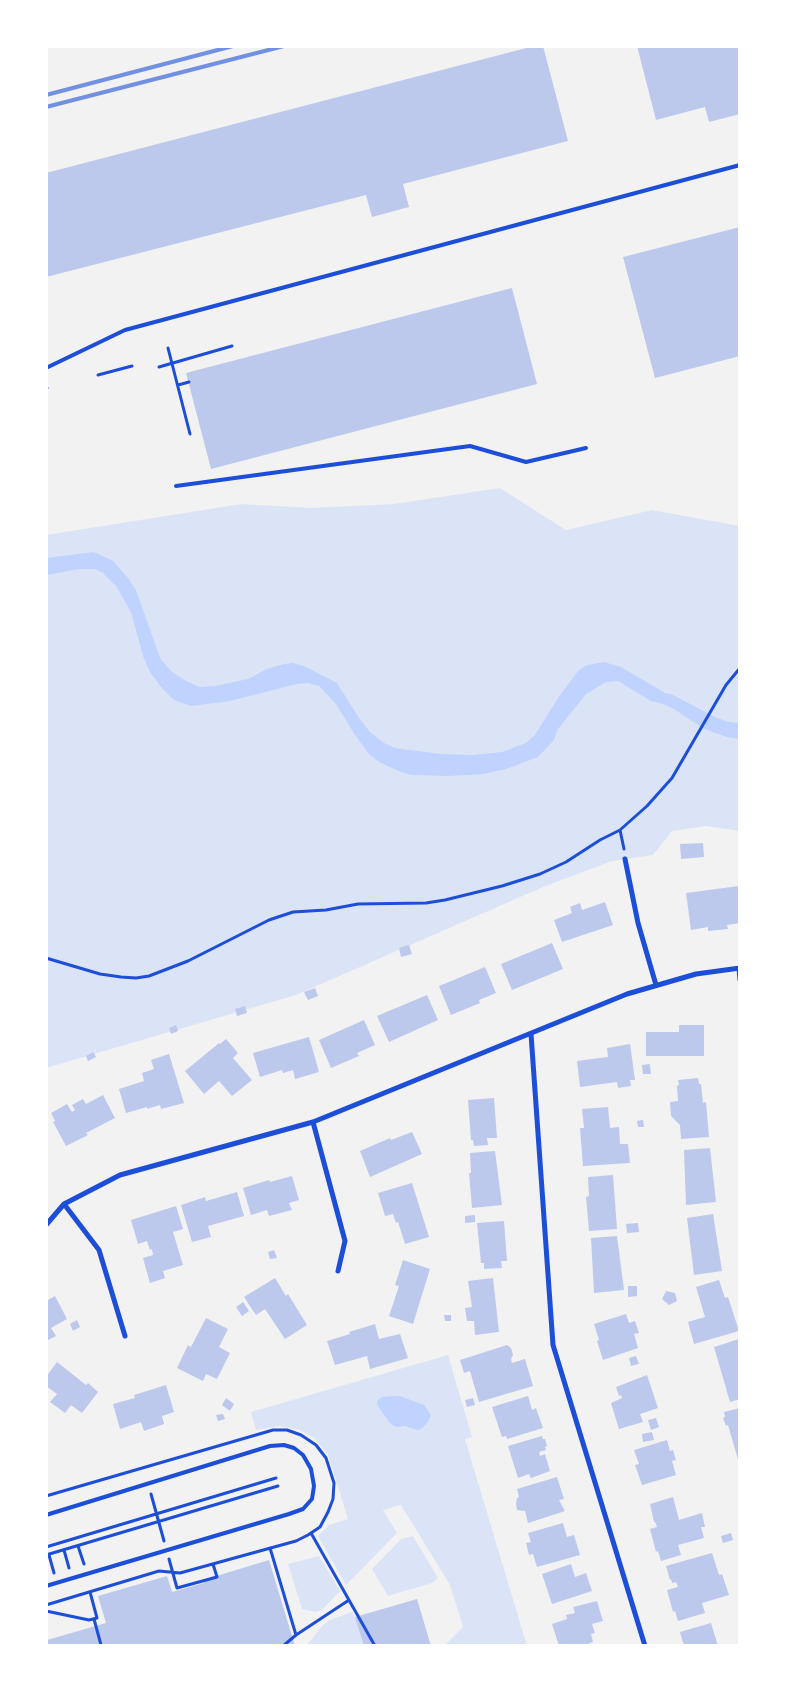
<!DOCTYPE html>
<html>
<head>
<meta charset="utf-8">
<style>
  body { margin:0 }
  #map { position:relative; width:786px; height:1692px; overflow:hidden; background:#f2f2f2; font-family:Signika,sans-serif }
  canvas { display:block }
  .frame { position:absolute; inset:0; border:48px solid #fff; pointer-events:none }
</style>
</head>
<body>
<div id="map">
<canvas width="786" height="1692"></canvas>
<div class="frame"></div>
</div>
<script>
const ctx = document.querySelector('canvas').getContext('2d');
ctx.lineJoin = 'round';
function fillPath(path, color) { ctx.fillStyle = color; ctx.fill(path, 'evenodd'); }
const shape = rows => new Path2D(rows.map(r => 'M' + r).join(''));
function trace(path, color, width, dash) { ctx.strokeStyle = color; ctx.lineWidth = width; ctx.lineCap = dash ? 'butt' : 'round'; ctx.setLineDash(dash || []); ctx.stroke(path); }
const green = shape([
  [500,488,566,530,652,510,740,526,740,831,706,826,672,831,653,855,612,861,543,887,296,995,46,1068,46,535,241,504,311,508,394,504],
  [448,1355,472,1437,465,1439,527,1646,444,1646,463,1627,450,1585,401,1505,383,1510,397,1533,346,1585,318,1536,329,1525,348,1519,328,1455,314,1438,300,1430,279,1426,256,1430,251,1412],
  [413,1536,438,1578,432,1583,388,1596,372,1569,401,1539],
  [319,1556,340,1591,322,1610,315,1612,302,1609,288,1564],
  [352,1612,370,1646,306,1646,323,1625,330,1620]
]);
const water = shape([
  [94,552,113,561,128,578,136,590,160,658,171,671,186,681,200,687,215,686,248,679,267,669,284,664,293,663,304,666,337,683,359,718,370,732,384,743,395,748,440,754,473,755,502,752,526,743,535,735,558,698,579,670,587,665,604,662,621,667,665,693,671,694,717,718,729,722,740,723,740,739,727,737,704,729,674,709,663,704,651,701,618,681,606,682,586,694,558,729,554,740,538,757,506,769,483,774,448,776,412,775,401,772,379,762,369,754,355,735,336,704,319,686,308,683,297,684,230,701,191,706,174,700,161,687,150,672,143,656,131,612,116,586,103,573,95,569,80,569,46,575,46,558],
  [393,1396,400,1396,424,1405,431,1415,428,1422,421,1429,417,1430,405,1426,399,1427,394,1426,389,1422,378,1406,377,1401,382,1397]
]);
const building = shape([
  [534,46,543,46,568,141,403,184,409,207,372,217,366,195,46,277,46,173],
  [637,46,740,46,740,98,738,99,740,114,709,122,705,107,656,120],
  [740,227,740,356,655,378,623,257],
  [512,288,537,384,211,469,186,373],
  [703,843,704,857,681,859,680,844],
  [739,886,740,923,727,925,728,929,708,931,708,927,691,930,686,893],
  [605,902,613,925,562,942,554,920,572,913,570,907,580,903,582,910],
  [552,943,563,969,512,990,501,964],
  [409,945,412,954,401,957,399,948],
  [485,967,496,993,479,1000,480,1003,451,1015,439,986],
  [315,988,318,996,308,1000,304,992],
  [427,995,438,1020,389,1042,377,1016],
  [245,1006,247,1013,237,1016,235,1009],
  [364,1020,375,1045,357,1053,359,1056,331,1068,319,1040],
  [176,1025,178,1031,171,1034,169,1028],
  [679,1025,704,1025,704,1056,646,1056,646,1032,679,1032],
  [309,1037,319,1072,295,1079,293,1070,283,1073,282,1070,260,1077,253,1053],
  [226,1039,238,1053,233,1058,252,1080,232,1096,219,1081,204,1094,185,1071,219,1043,220,1044],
  [630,1044,635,1080,630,1080,631,1086,618,1088,617,1082,580,1087,577,1061,608,1057,607,1048],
  [93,1052,96,1057,88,1061,86,1056],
  [169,1054,184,1103,161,1109,160,1105,147,1109,147,1107,126,1113,119,1089,144,1081,142,1073,154,1069,151,1060],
  [650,1064,651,1074,643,1074,642,1065],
  [698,1078,699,1084,701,1084,703,1103,706,1102,709,1137,681,1139,680,1125,671,1116,670,1102,678,1101,677,1086,679,1085,678,1080],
  [103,1095,115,1118,86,1133,88,1135,66,1146,53,1122,55,1121,51,1113,67,1104,72,1112,75,1110,72,1105,83,1099,86,1104],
  [494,1098,497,1138,487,1138,488,1145,474,1146,473,1140,471,1140,468,1100],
  [608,1107,610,1128,619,1127,620,1144,628,1144,630,1163,583,1166,580,1128,584,1128,582,1109],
  [643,1120,644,1127,638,1127,637,1121],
  [412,1132,422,1154,370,1177,360,1151,390,1138,391,1140],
  [710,1148,716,1202,686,1205,684,1150],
  [495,1151,502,1205,472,1208,469,1173,471,1173,470,1153],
  [613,1175,617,1229,589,1231,586,1197,589,1196,588,1177],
  [292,1176,299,1200,289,1203,292,1210,269,1216,267,1210,251,1215,243,1188,269,1180,270,1182],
  [412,1183,429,1237,405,1244,398,1222,396,1223,393,1214,385,1216,378,1193],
  [237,1192,244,1216,208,1226,211,1237,192,1242,181,1205,205,1197,206,1201],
  [176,1206,183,1229,173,1232,183,1265,163,1271,165,1278,150,1283,143,1258,153,1255,152,1249,150,1250,147,1241,138,1244,131,1220],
  [713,1214,722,1271,694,1275,687,1218],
  [475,1215,475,1222,465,1223,465,1216],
  [504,1221,507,1261,501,1261,502,1268,484,1269,484,1263,481,1263,477,1223],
  [638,1223,639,1232,627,1233,626,1224],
  [617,1236,624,1290,594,1293,591,1238],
  [274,1250,277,1258,270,1259,268,1252],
  [403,1260,430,1269,413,1324,389,1316,399,1286,395,1285],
  [275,1278,286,1296,288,1294,307,1325,285,1339,265,1309,256,1315,244,1297],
  [493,1278,499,1332,475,1335,474,1321,467,1321,465,1308,472,1307,468,1281],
  [719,1280,725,1298,728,1297,739,1331,694,1344,688,1322,705,1317,696,1287],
  [628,1286,637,1286,637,1296,628,1297],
  [666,1291,675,1293,677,1301,669,1305,662,1299],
  [55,1296,67,1319,51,1328,56,1336,46,1341,46,1301],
  [243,1302,249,1311,242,1316,236,1307],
  [626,1314,629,1323,635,1321,639,1333,634,1334,638,1348,603,1360,597,1341,599,1340,594,1324],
  [444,1315,451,1315,451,1321,445,1321],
  [206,1318,228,1329,219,1347,230,1353,217,1379,206,1374,203,1381,177,1368,188,1345,191,1347],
  [77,1320,80,1327,73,1331,70,1324],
  [375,1324,379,1339,400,1334,408,1358,370,1369,367,1356,335,1365,327,1341,350,1334,349,1332],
  [739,1339,740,1399,730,1402,714,1347],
  [507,1345,511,1348,513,1355,511,1359,512,1363,525,1359,533,1386,479,1402,470,1371,464,1373,460,1360],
  [636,1356,639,1364,631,1366,629,1358],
  [57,1362,86,1385,88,1383,98,1392,82,1413,71,1405,65,1413,50,1402,57,1394,46,1386,46,1377],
  [647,1375,658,1408,640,1414,643,1422,619,1429,611,1403,622,1398,621,1395,619,1396,616,1387],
  [166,1385,174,1412,162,1416,164,1424,144,1431,141,1422,120,1429,113,1404,135,1398,134,1395],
  [528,1396,532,1410,536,1408,543,1428,507,1439,506,1436,502,1437,492,1407],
  [226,1398,234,1404,230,1411,222,1405],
  [473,1398,475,1405,467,1407,465,1400],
  [740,1408,740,1463,739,1463,728,1425,726,1426,723,1418,725,1417,724,1412],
  [223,1414,225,1419,218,1421,216,1415],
  [656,1418,659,1427,651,1430,648,1420],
  [652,1432,654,1440,643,1442,642,1434],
  [542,1436,543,1439,545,1439,547,1446,545,1447,546,1450,539,1452,540,1456,545,1454,550,1471,531,1478,529,1474,518,1478,508,1446],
  [667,1440,670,1451,673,1450,676,1460,672,1461,676,1475,642,1485,635,1465,639,1464,634,1450],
  [557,1477,564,1499,559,1500,565,1511,528,1523,525,1511,517,1510,516,1504,517,1498,519,1497,517,1489],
  [673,1497,679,1520,702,1513,705,1527,701,1527,704,1538,678,1545,681,1555,661,1561,658,1551,656,1552,650,1529,657,1527,655,1522,654,1522,650,1504],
  [563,1523,567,1537,574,1535,580,1555,537,1567,533,1554,529,1555,526,1543,531,1542,528,1533],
  [731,1533,733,1540,723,1543,721,1536],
  [712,1553,719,1575,722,1574,729,1595,702,1603,705,1613,678,1621,675,1611,673,1612,667,1590,678,1587,676,1582,672,1583,671,1579,670,1580,666,1566],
  [269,1560,295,1646,49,1646,47,1640,106,1623,98,1596,167,1576,172,1592,204,1583,203,1580],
  [571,1564,575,1577,586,1573,592,1591,552,1604,542,1574],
  [417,1599,431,1646,364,1646,355,1617],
  [597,1601,603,1621,592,1624,595,1633,591,1634,593,1642,582,1646,559,1646,552,1624,567,1619,566,1615,575,1613,573,1607],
  [711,1623,718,1646,684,1646,680,1632]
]);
const path = shape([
  [168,348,190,434],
  [159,367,232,346],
  [98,375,132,366],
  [178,385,189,382],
  [46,389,47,388],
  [620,830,624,849],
  [46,958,100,974,121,977,136,978,149,976,188,961,269,920,293,912,326,910,358,904,426,903,445,900,502,886,540,874,566,862,600,840,620,830,647,806,672,778,726,685,740,668],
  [151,1494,164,1541],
  [46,1496,273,1430,287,1430,301,1435,316,1445,326,1458,334,1483,333,1499,328,1512,320,1527,308,1535,296,1541,180,1573,159,1571,46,1605],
  [311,1533,375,1646],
  [78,1546,84,1564],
  [46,1547,276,1478],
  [270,1548,296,1635,283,1646],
  [64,1550,69,1568],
  [46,1555,278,1486],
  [49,1555,54,1573],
  [169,1559,177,1588,217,1577,213,1564],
  [46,1611,89,1620,97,1618,90,1592],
  [94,1619,101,1645,98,1646],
  [296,1635,349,1600]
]);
const service = shape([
  [46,368,125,330,740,165],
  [176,486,470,446,526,462,586,448],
  [46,1515,270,1446,284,1445,294,1448,303,1455,311,1469,314,1486,312,1499,303,1509,289,1514,46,1586]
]);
const minor = shape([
  [625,859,638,923,656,985],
  [739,968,740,980],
  [531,1034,553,1345,645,1646],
  [313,1122,345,1241,338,1271],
  [64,1204,99,1250,125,1336],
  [46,1225,64,1204,120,1175,313,1122,627,994,696,974,740,968]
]);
const rail = shape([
  [46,95,233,46],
  [46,107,284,46]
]);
fillPath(green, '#dbe4f7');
fillPath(water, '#bfd3fe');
fillPath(building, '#bdc9ec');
trace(path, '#1d4ed8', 3);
trace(service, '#1d4ed8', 4);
trace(minor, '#1d4ed8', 5);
trace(rail, '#7290e2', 4);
</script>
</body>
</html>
